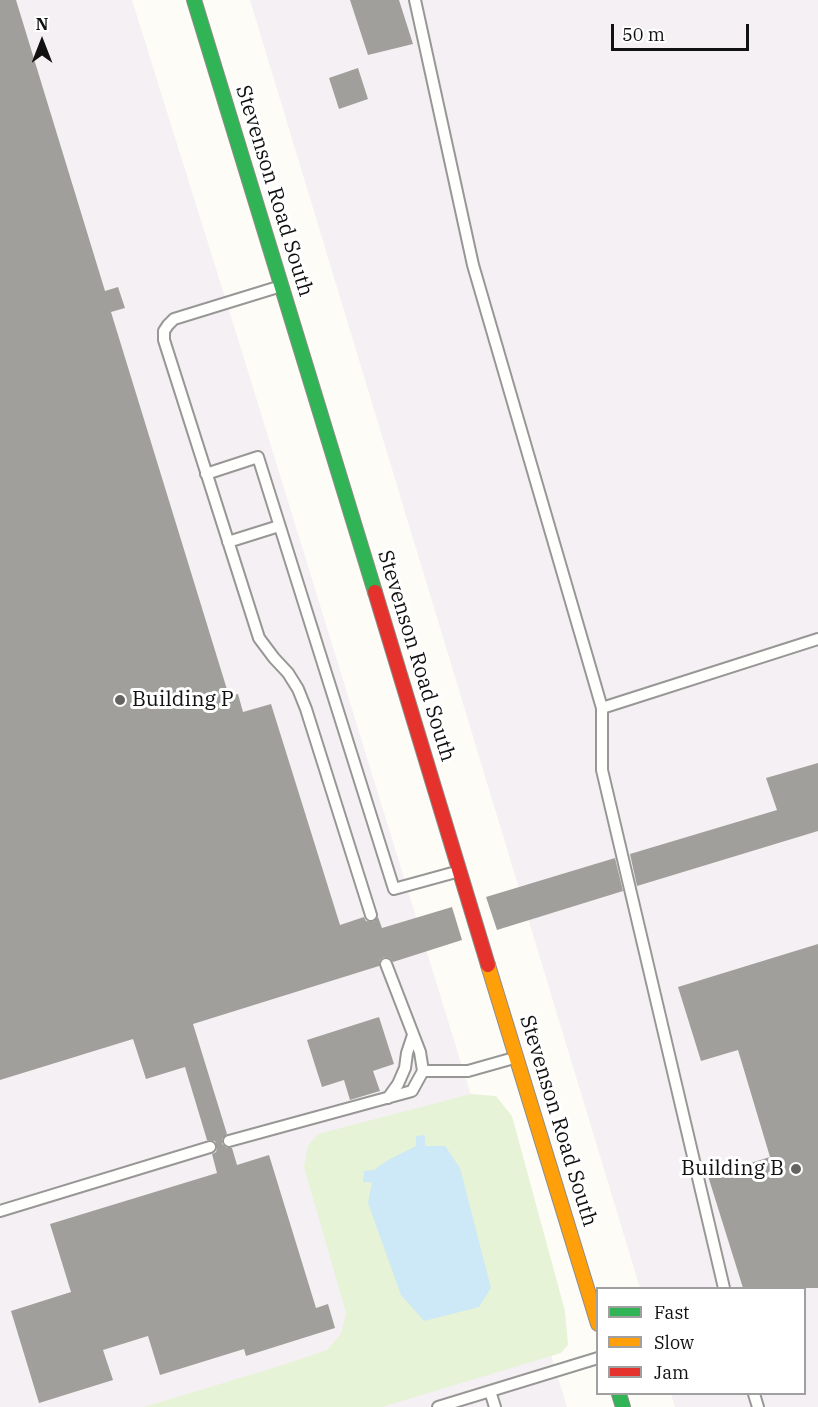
<!DOCTYPE html>
<html>
<head>
<meta charset="utf-8">
<style>
  body { margin:0 }
  #map { position:relative; width:818px; height:1407px; overflow:hidden; background:#fdfcf7; font-family:"IBM Plex Serif",serif }
  canvas { display:block }
  .legend { position:absolute; left:596px; top:1287px; width:210px; height:108px; box-sizing:border-box; background:#fff; border:2px solid #a0a0a0; margin:0; padding:8px 10px; list-style:none; font-size:18px; color:#111 }
  .legend li { display:flex; align-items:center; gap:12px; height:30px }
  .legend b { width:30px; border:2px solid #a0a0a0 }
  .north { position:absolute; left:12px; top:12px; width:60px; height:60px; -webkit-text-stroke:4px #fff; paint-order:stroke; rotate:0deg; font-size:16px; font-weight:700; line-height:24px; text-align:center; color:#111 }
  .north::after { content:''; display:block; margin:auto; width:21px; height:27px; background:#111; clip-path:polygon(50% 0,100% 100%,50% 72%,0 100%) }
  .scale { position:absolute; left:611px; top:24px; width:138px; height:27px; box-sizing:border-box; border:3px solid #111; border-top:0; padding-left:8px; font-size:18px; line-height:21px; white-space:nowrap; color:#111; -webkit-text-stroke:4px #fff; paint-order:stroke }
</style>
</head>
<body>
<div id="map">
<canvas width="818" height="1407"></canvas>
<ul class="legend">
<li><b style="height:8px;background:#30b455"></b>Fast</li>
<li><b style="height:8px;background:#ff9f0a"></b>Slow</li>
<li><b style="height:8px;background:#e5322d"></b>Jam</li>
</ul>
<div class="north">N</div>
<div class="scale">50 m</div>
</div>
<script>
const ctx = document.querySelector('canvas').getContext('2d');
ctx.lineJoin = 'round';
function fillPath(path, color) { ctx.fillStyle = color; ctx.fill(path, 'evenodd'); }
const shape = rows => new Path2D(rows.map(r => 'M' + r).join(''));
function trace(path, color, width, dash) { ctx.strokeStyle = color; ctx.lineWidth = width; ctx.lineCap = dash ? 'butt' : 'round'; ctx.setLineDash(dash || []); ctx.stroke(path); }
function label(font, color, halo, rows, align = 'center') {
  ctx.font = font + ' "IBM Plex Serif",serif'; ctx.lineWidth = 6; ctx.setLineDash([]); ctx.textBaseline = 'middle'; ctx.strokeStyle = halo; ctx.fillStyle = color; for (const [text, x, y, turn = 0] of rows) {
    ctx.save(); ctx.translate(x, y); ctx.rotate((+turn || 0) * Math.PI / 180); ctx.textAlign = isNaN(turn) ? turn : align; if (halo) ctx.strokeText(text, 0, 0); ctx.fillText(text, 0, 0); ctx.restore();
  }
}
const industrial = shape([
  [0,0,132,0,243,355,567,1407,0,1407],
  [250,0,818,0,818,1407,675,1407,671,1394,804,1394,804,1288,640,1288]
]);
const green = shape([
  [471,1094,496,1096,512,1116,565,1311,568,1345,561,1353,382,1407,144,1407,283,1365,327,1350,341,1334,346,1313,304,1167,308,1146,318,1134]
]);
const water = shape([
  [425,1135,425,1146,445,1146,460,1168,491,1288,479,1307,424,1321,401,1295,368,1203,372,1182,363,1182,364,1171,374,1170,388,1160,416,1146,416,1136]
]);
const building = shape([
  [0,0,16,0,105,291,118,287,125,308,111,312,229,696,238,694,243,712,271,704,340,925,364,917,366,921,373,922,378,917,382,928,452,907,462,940,393,962,390,958,384,957,380,960,379,966,193,1024,227,1134,222,1139,222,1144,227,1148,232,1148,237,1165,269,1155,316,1308,328,1304,335,1328,246,1356,244,1349,160,1375,148,1336,103,1350,113,1380,39,1403,11,1311,71,1292,50,1224,217,1173,212,1154,216,1152,217,1148,215,1141,207,1140,185,1067,146,1079,133,1039,0,1080],
  [350,0,399,0,413,44,368,55],
  [358,68,368,99,339,109,329,78],
  [818,763,818,831,637,886,630,854,777,810,766,778],
  [615,858,623,891,497,930,486,897],
  [818,944,818,1288,743,1288,708,1176,770,1157,738,1050,701,1061,678,987],
  [379,1017,394,1064,373,1071,380,1091,350,1100,344,1080,322,1087,307,1040]
]);
const lane = shape([
  [415,0,473,265,602,708,818,639],
  [278,287,174,319,168,325,164,331,164,340,259,638,274,658,288,673,298,689,306,709,371,915],
  [206,474,258,457,394,889,456,872],
  [228,542,279,526],
  [602,708,602,770,724,1288],
  [423,1071,468,1071,514,1058],
  [388,1098,398,1084,405,1068,407,1053,413,1035],
  [229,1141,412,1091,423,1071,420,1052,386,964],
  [0,1211,210,1147],
  [490,1391,495,1407],
  [754,1394,758,1407],
  [438,1407,598,1358]
]);
const fast = shape([
  [194,0,375,592],
  [619,1394,623,1407]
]);
const slow = shape([
  [488,965,598,1324]
]);
const jam = shape([
  [375,592,488,965]
]);
const markers = [
  [120,700,6,"#646362"],
  [796,1169,6,"#646362"]
];
const streetNames = [
  ["Stevenson Road South",274,191,73],
  ["Stevenson Road South",416,656,73],
  ["Stevenson Road South",558,1121,73]
];
const poiNames = [
  ["Building P",132,700],
  ["Building B",784,1169,"right"]
];
fillPath(industrial, '#f5f0f3');
fillPath(green, '#e7f3d7');
fillPath(water, '#cde8f7');
fillPath(building, '#a19f9c');
trace(lane, '#979795', 14);
trace(fast, '#8e8d8b', 16);
trace(slow, '#8e8d8b', 16);
trace(jam, '#8e8d8b', 16);
trace(lane, '#fffffe', 10);
trace(fast, '#30b455', 14);
trace(slow, '#ff9f0a', 14);
trace(jam, '#e5322d', 14);
for (const [x, y, r, color] of markers) { const dot = new Path2D(); dot.arc(x, y, r, 0, 2 * Math.PI); ctx.fillStyle = color; ctx.fill(dot); trace(dot, '#fff', 2); }
label('21px', '#111', '#fff', streetNames);
label('21px', '#111', '#fff', poiNames, 'left');
</script>
</body>
</html>
